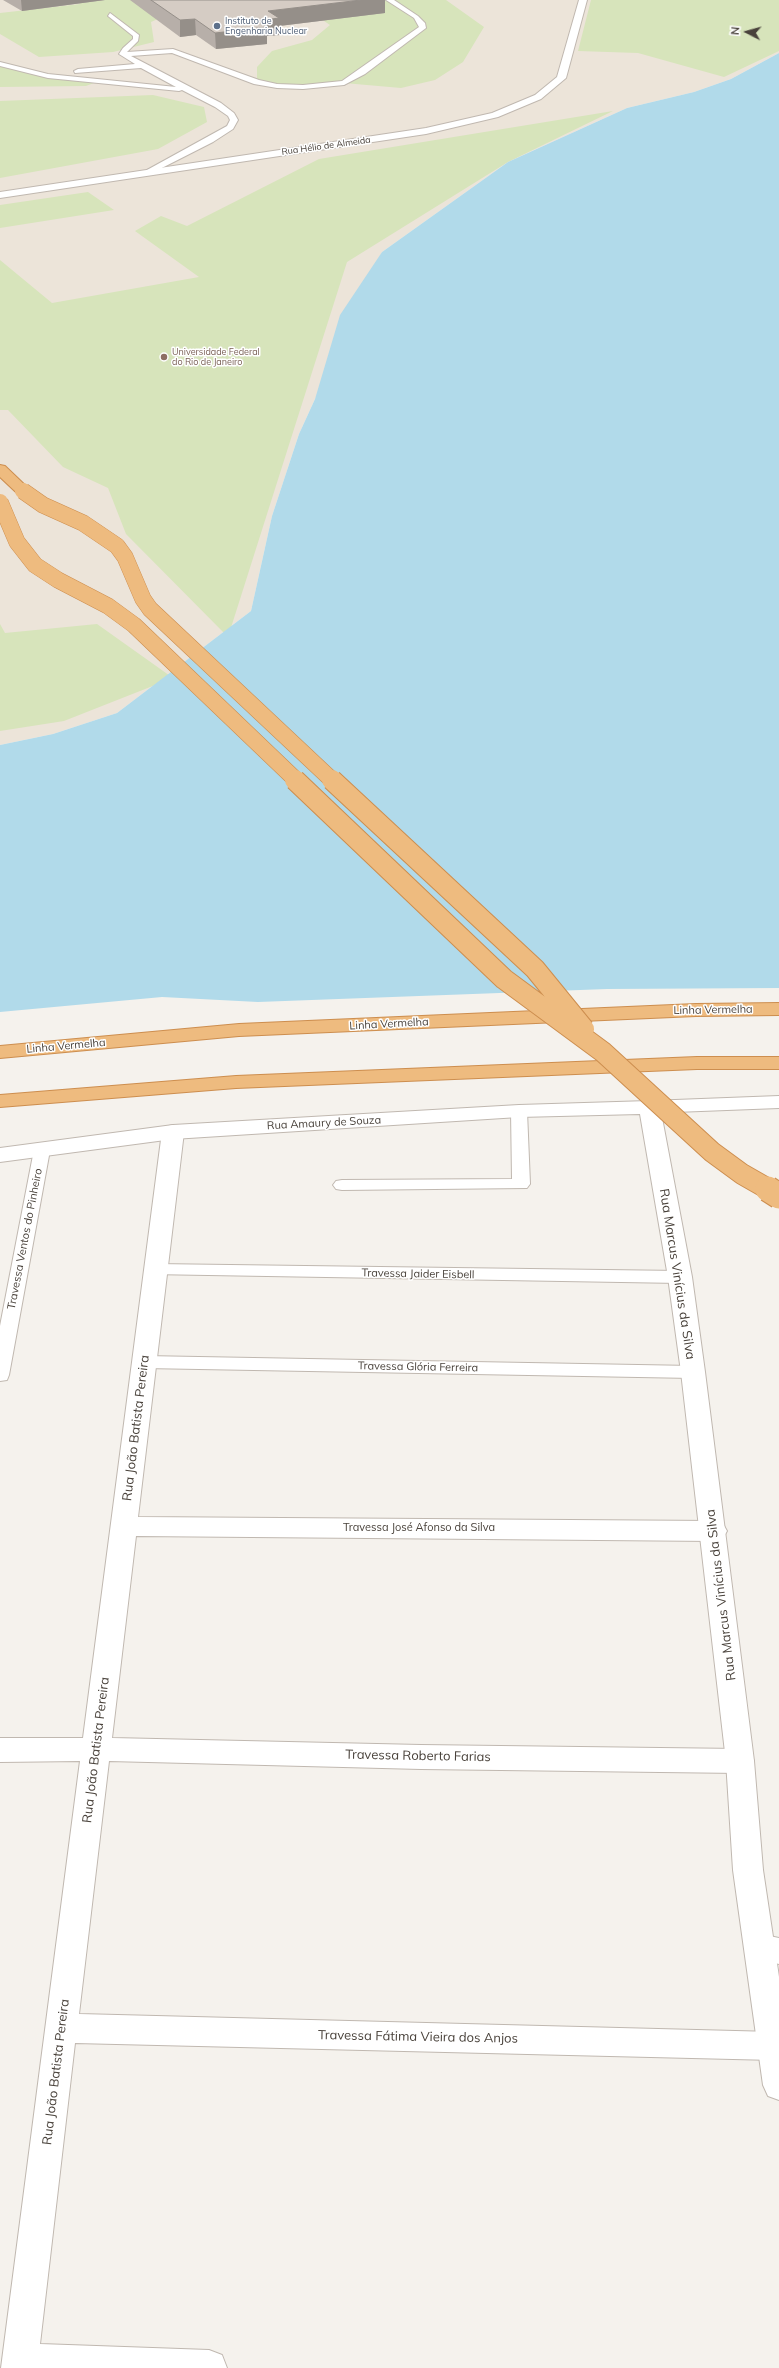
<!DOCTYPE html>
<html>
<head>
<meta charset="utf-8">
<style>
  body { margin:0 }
  #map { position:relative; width:779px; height:2368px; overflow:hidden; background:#f5f2ed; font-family:Mulish,sans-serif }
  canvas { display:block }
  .north { position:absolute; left:727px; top:12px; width:40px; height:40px; -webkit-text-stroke:3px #fff; paint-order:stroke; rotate:276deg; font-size:11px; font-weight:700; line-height:16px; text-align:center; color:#49423b }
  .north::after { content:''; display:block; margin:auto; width:14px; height:18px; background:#49423b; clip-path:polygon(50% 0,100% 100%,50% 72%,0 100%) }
</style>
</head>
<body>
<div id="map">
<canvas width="779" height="2368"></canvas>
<div class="north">N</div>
</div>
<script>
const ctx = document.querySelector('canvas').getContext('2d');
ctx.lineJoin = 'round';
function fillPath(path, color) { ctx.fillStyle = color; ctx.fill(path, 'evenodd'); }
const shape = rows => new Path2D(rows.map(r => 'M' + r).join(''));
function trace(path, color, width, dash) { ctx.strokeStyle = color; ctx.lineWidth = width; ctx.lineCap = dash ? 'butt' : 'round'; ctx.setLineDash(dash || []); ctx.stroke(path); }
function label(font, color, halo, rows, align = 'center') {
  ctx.font = font + ' Mulish,sans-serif'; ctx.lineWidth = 3; ctx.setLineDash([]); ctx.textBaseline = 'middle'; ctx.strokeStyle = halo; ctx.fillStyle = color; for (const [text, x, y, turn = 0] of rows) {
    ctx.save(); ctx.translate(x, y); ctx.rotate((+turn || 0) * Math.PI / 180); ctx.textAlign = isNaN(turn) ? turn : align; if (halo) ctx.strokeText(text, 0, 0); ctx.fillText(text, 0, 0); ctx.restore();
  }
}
const education = shape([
  [0,0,779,0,779,53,731,79,694,92,627,108,508,162,382,252,299,434,272,516,251,611,117,713,53,734,0,745]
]);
const green = shape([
  [74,0,201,0,151,22,154,42,113,52,39,57,0,34,0,13,80,4],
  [293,0,446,0,484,27,463,62,435,80,401,88,344,83,303,87,257,82,257,67,272,51,312,40,330,25],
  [591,0,779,0,779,51,724,77,638,53,578,51],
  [0,64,48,76,99,81,86,86,0,87],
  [153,95,204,107,207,122,158,149,0,178,0,101],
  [613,111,508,162,347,262,228,637,126,534,108,488,63,467,8,410,0,410,0,260,52,303,199,277,135,231,161,216,187,226,319,159],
  [88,192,114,210,0,228,0,205],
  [0,624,5,633,97,624,173,678,64,721,0,731]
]);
const water = shape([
  [779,53,779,988,607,989,258,1002,162,997,0,1012,0,745,53,734,117,713,251,611,272,516,299,434,315,399,340,315,382,252,508,162,627,108,694,92,731,79]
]);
const service = shape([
  [386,0,394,0,418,16,425,23,426,28,365,74,344,85,303,89,277,88,254,84,172,53,131,56,221,103,234,113,238,120,233,129,213,142,150,174,146,172,147,170,227,126,230,120,228,116,215,107,182,90,179,91,48,78,0,66,0,62,48,74,176,87,141,68,75,73,74,71,78,69,135,64,119,54,123,48,133,39,133,36,108,16,110,13,139,35,138,41,127,52,173,49,259,80,277,84,303,85,342,81,419,27,414,18,386,0],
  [519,1106,525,1107,527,1111,530,1184,527,1188,342,1190,336,1189,333,1185,336,1181,342,1180,512,1179,511,1111,513,1107,519,1106],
  [42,1145,48,1146,50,1150,9,1375,7,1380,0,1381,0,1326,34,1150,36,1146,42,1145],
  [155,1264,680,1271,686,1273,689,1277,686,1281,680,1283,149,1274,146,1270,149,1266,155,1264],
  [144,1356,693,1366,700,1367,702,1372,700,1377,693,1378,144,1368,137,1367,135,1362,137,1357,144,1356]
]);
const minor = shape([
  [779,1096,779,1108,649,1113,642,1112,638,1107,642,1102,649,1101,779,1096],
  [173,1125,181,1127,184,1132,138,1517,714,1521,723,1524,727,1531,723,1538,714,1541,136,1536,112,1738,421,1745,740,1749,750,1753,754,1761,750,1769,740,1773,421,1769,109,1761,79,2014,774,2032,779,2033,779,2059,774,2060,75,2043,40,2344,209,2350,222,2355,227,2368,1,2368,80,1761,0,1762,0,1738,83,1738,162,1132,165,1127,173,1125],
  [760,1934,779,1938,779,1964,749,1957,745,1947,749,1937,760,1934]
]);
const tertiary = shape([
  [579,0,587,0,566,78,541,99,498,117,426,134,0,198,0,192,426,128,492,113,535,95,557,77,579,0],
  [649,1101,656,1102,660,1107,692,1277,705,1372,754,1761,763,1870,779,1977,779,2100,768,2096,763,2085,733,1870,726,1761,681,1372,668,1277,640,1114,519,1117,173,1139,0,1162,0,1148,173,1125,519,1105,649,1101]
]);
const motorway = shape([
  [0,465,5,466,28,488,30,491,28,494,18,494,0,477,0,465],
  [779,1003,779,1015,696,1016,239,1036,0,1058,0,1046,239,1024,696,1004,779,1003],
  [697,1057,779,1057,779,1069,697,1069,236,1088,0,1107,0,1095,236,1076,697,1057]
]);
const motorwayBridgeFar2 = shape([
  [23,491,43,505,83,523,117,546,125,557,143,599,150,609,333,781],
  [0,502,17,542,35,565,58,580,108,606,134,625,297,781]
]);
const motorwayBridgeFar1 = shape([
  [295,780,504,979,603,1052,712,1152,742,1174,770,1190],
  [332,780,535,969,584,1029]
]);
const motorwayBridge = shape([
  [768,1189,779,1196]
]);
const wall = shape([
  [3,0,105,0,22,11],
  [130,0,385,0,385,13,279,26,280,35,267,36,267,44,216,49,196,35,180,37]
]);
const shadedWall = shape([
  [21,0,105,0,22,11],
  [361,0,385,0,385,13,279,26,280,35,267,36,267,44,216,49,215,33,257,21,268,11],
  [195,19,196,35,180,37,180,20]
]);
const building = shape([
  [151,0,361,0,268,11,279,18,257,21,267,27,215,33,195,19,180,20,151,0]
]);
const markers = [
  [217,26,4,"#5c6f8a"],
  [164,357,4,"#8d6e63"]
];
const farServicenames = [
  ["Instituto de",225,21],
  ["Engenharia Nuclear",225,31]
];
const farStreetnames = [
  ["Rua Hélio de Almeida",326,146,-8]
];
const farEducationnames = [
  ["Universidade Federal",172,352],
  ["do Rio de Janeiro",172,362]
];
const streetNames = [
  ["Linha Vermelha",713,1010,-1],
  ["Linha Vermelha",389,1024,-3],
  ["Linha Vermelha",66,1046,-5],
  ["Rua Amaury de Souza",324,1123,-3],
  ["Travessa Ventos do Pinheiro",25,1239,-79],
  ["Travessa Jaider Eisbell",418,1274,1],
  ["Travessa Glória Ferreira",418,1367,1],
  ["Travessa José Afonso da Silva",419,1528]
];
const nearStreetnames = [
  ["Rua Marcus Vinícius da Silva",677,1274,81],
  ["Rua João Batista Pereira",136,1428,-83],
  ["Rua Marcus Vinícius da Silva",721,1595,-97],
  ["Rua João Batista Pereira",96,1750,-83],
  ["Travessa Roberto Farias",418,1756,1],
  ["Travessa Fátima Vieira dos Anjos",418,2037,1],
  ["Rua João Batista Pereira",56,2072,-83]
];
fillPath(education, '#ece4d9');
fillPath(green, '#d7e4bb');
fillPath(water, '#b1daea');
trace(service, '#c0b8b0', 2);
trace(minor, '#c0b8b0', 2);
trace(tertiary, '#c0b8b0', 2);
trace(motorway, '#cd8e4f', 2);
fillPath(service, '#fff');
fillPath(minor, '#fff');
fillPath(tertiary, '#fff');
fillPath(motorway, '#eebb7f');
trace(motorwayBridgeFar2, '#cd8e4f', 17, []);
trace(motorwayBridgeFar1, '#cd8e4f', 22, []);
trace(motorwayBridge, '#cd8e4f', 27, []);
trace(motorwayBridgeFar2, '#eebb7f', 16);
trace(motorwayBridgeFar1, '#eebb7f', 20);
trace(motorwayBridge, '#eebb7f', 25);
fillPath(wall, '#b7afa9');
fillPath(shadedWall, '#958f89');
fillPath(building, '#d5ccc4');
trace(building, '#958f89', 1);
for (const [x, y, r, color] of markers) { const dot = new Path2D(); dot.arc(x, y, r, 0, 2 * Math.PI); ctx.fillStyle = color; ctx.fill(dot); trace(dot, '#fff', 1.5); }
label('9px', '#4e5e75', '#fff', farServicenames, 'left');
label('9px', '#49423b', '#fff', farStreetnames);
label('9px', '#785e54', '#fff', farEducationnames, 'left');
label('11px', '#49423b', '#fff', streetNames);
label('13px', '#49423b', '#fff', nearStreetnames);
</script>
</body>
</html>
